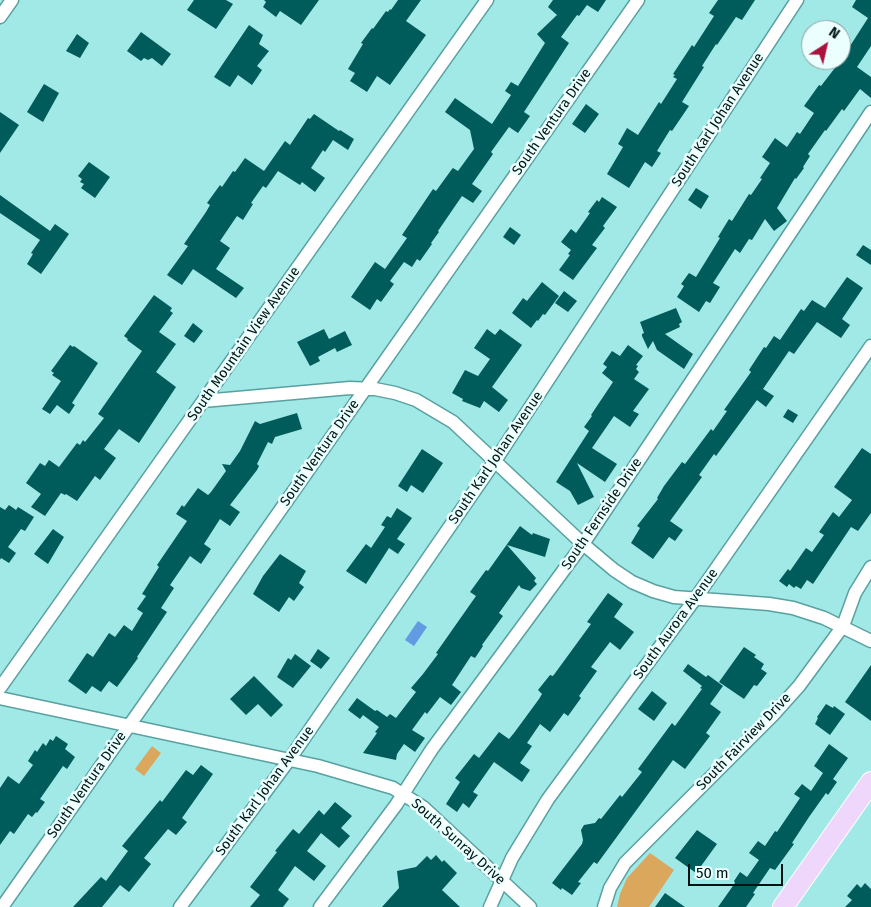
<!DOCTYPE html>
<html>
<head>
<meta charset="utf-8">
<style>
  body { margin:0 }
  #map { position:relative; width:871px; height:907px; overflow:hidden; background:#a0e9e7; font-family:"Fira Sans",sans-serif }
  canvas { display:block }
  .north { position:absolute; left:801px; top:20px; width:50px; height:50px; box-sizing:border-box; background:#eafffe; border:1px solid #8ca1a0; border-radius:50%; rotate:35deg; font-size:14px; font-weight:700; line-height:20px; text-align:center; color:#001313 }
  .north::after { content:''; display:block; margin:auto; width:18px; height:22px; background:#aa133b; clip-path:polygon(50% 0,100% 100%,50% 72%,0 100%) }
  .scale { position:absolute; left:688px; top:864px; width:95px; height:22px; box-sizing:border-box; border:2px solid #001313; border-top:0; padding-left:6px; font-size:15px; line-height:18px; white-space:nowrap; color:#001313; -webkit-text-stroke:4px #eafffe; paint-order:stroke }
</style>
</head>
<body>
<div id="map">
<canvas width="871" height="907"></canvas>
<div class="north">N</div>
<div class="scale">50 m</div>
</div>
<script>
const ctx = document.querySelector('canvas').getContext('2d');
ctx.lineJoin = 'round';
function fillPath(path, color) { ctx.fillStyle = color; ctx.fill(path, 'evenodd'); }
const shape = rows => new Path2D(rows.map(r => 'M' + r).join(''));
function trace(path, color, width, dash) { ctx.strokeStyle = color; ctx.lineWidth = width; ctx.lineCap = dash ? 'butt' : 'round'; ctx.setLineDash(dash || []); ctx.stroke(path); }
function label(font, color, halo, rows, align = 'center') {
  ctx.font = font + ' "Fira Sans",sans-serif'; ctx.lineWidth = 5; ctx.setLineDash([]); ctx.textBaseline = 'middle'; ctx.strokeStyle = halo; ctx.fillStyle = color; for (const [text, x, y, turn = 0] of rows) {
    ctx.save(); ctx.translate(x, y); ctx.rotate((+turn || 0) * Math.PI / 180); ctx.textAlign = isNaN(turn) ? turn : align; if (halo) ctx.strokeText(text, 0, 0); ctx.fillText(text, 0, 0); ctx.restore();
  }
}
const green = shape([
  [152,746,161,753,144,776,135,769],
  [650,853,674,870,649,907,617,907,620,894,627,878]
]);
const water = shape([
  [418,621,427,627,414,646,405,640]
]);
const building = shape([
  [194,0,226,0,233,4,216,29,187,10],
  [264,0,319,0,301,25,280,11,276,17,263,7,266,2],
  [398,0,421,0,406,21,426,35,390,85,377,76,367,92,350,81,355,73,348,69,363,44,361,43,372,28,373,29,386,11,388,12,390,9,391,10],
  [553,0,606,0,598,12,587,5,579,16,577,15,561,37,569,43,524,112,530,116,518,133,509,127,491,152,493,154,472,184,482,191,473,203,462,196,438,231,439,232,431,243,432,244,420,261,417,259,412,267,404,262,390,281,394,284,381,302,377,299,370,310,351,297,375,262,385,269,407,238,402,235,433,189,436,191,452,169,453,168,458,171,474,149,470,130,445,112,455,98,492,124,511,95,505,91,511,82,518,86,545,43,537,34,557,15,548,7],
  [718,0,755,0,742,20,736,17,717,45,716,44,702,66,704,67,682,102,689,106,672,131,670,130,657,151,661,153,652,167,645,162,629,188,607,174,623,147,618,144,627,128,638,135,659,102,661,104,677,79,673,77,675,75,673,74,692,45,694,47,714,16,709,13],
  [856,0,871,0,871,46,857,67,871,77,871,98,860,89,844,111,842,109,826,131,825,130,808,154,810,156,803,167,804,168,796,179,795,178,777,208,787,221,774,231,765,219,752,240,749,239,740,253,735,249,713,283,720,287,710,303,706,301,699,312,677,297,684,286,681,284,689,273,696,277,720,238,718,237,729,219,732,221,749,194,751,195,762,179,760,178,770,163,762,157,775,138,787,147,797,132,800,134,814,113,804,106,819,85,821,86,841,60,868,18,852,7],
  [249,25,263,35,259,44,269,51,257,66,262,70,252,85,238,75,230,87,214,77],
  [141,32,171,54,162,66,152,58,148,60,144,58,141,61,127,51],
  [77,34,89,43,80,58,66,51],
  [44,84,59,93,43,122,27,112],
  [586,104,599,114,585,133,572,124],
  [0,112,19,125,0,153],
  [314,114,339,131,340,130,354,139,348,150,333,140,325,152,323,150,311,168,325,178,315,192,302,182,300,185,278,171,266,188,263,186,251,203,253,204,243,220,237,216,220,241,230,248,216,269,244,288,236,298,193,269,182,285,167,275,188,246,184,244,206,212,210,205,207,203,220,185,222,187,233,171,235,172,245,158,264,171,285,141,290,145,308,118,310,119],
  [89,162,110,177,95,198,81,188,84,184,80,182,82,179,78,176],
  [696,188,709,196,701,209,688,200],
  [0,195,50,231,55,224,69,234,41,274,27,264,33,254,31,253,40,240,0,213],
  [602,197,617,207,603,226,605,228,592,245,597,248,573,280,559,270,570,255,568,254,571,250,561,242,571,229,576,233,590,213,588,212,597,200,599,202],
  [510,227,521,235,514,245,503,237],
  [863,245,871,250,871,265,856,255],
  [847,277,863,288,842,319,850,325,841,338,817,322,794,354,789,351,763,389,774,396,766,407,757,400,716,456,714,454,699,475,702,477,670,521,683,530,675,541,669,537,653,559,631,543,640,528,637,526,658,499,657,498,664,486,682,462,685,464,711,429,713,431,727,411,724,410,751,372,749,370,764,347,766,348,774,336,780,340,801,309,804,311,812,300,825,308],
  [542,282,559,296,545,315,543,314,538,321,537,320,531,328,512,313,523,298,527,301],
  [564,291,577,301,568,312,555,303],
  [154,295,172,308,170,311,173,313,159,332,176,344,156,372,176,387,139,443,119,429,104,449,116,458,100,480,95,476,77,501,66,494,65,495,61,493,45,516,31,507,41,494,26,483,40,463,45,466,49,460,59,467,77,443,80,445,83,440,85,442,104,418,98,414,142,351,127,340,128,339,124,336],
  [676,308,682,322,679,324,680,327,665,334,693,354,684,369,657,350,653,341,648,349,642,336,642,334,644,333,640,322],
  [193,323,203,331,194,343,184,336],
  [324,329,329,339,345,331,352,345,337,352,335,348,318,357,320,361,310,366,297,342],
  [487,329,495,335,500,329,522,345,492,387,508,400,499,412,484,401,480,408,462,401,463,399,452,393,465,370,478,376,490,359,474,348],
  [70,345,73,347,74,346,98,363,72,403,75,405,69,414,57,405,50,414,42,409,61,381,52,375,54,373,51,371],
  [628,345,643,356,636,365,638,366,636,369,639,372,634,379,649,389,633,411,639,414,630,427,614,416,592,448,617,464,605,482,577,463,594,497,578,505,570,491,556,482,589,431,584,427,592,416,591,415,613,382,602,373,607,367,603,364,612,351,620,356],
  [788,409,798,415,793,423,783,417],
  [297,413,302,429,275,437,272,444,268,442,257,464,259,466,257,470,230,505,240,512,230,526,220,519,204,544,211,549,201,564,190,556,170,585,174,588,161,608,167,612,137,657,138,658,117,687,109,681,101,692,92,686,86,694,68,681,87,653,93,657,109,633,115,637,124,625,132,631,143,613,137,609,146,596,142,594,159,567,157,565,187,521,176,514,182,505,184,507,198,488,208,495,211,492,226,471,222,464,230,465,240,451,255,421,260,424],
  [862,448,871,454,871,513,858,531,851,527,813,584,807,580,801,589,796,586,794,588,789,584,787,587,779,581,788,569,790,571,806,548,812,552,824,535,819,532,833,512,839,517,852,500,834,487],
  [422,449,443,463,423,493,411,485,407,492,398,486],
  [9,505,16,510,18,507,34,517,25,531,21,529,8,547,16,553,9,563,1,558,0,560,0,507,5,510],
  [397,508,412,518,397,539,405,544,398,554,389,548,366,584,346,571,366,544,371,548,385,527,381,525,387,516,391,518],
  [520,526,532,535,533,533,550,539,545,557,507,545,536,578,534,581,537,584,530,591,521,588,519,585,499,613,503,616,482,645,483,646,475,658,471,656,452,685,461,692,451,705,440,697,427,714,425,712,412,730,425,738,415,752,404,744,397,754,396,760,363,753,377,733,375,732,379,727,363,715,360,719,348,710,357,698,375,711,377,710,387,717,390,714,396,718,416,692,411,688,423,674,438,654,436,653,476,596,470,592,486,570,488,571],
  [53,529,64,537,48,564,34,554],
  [280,554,306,571,299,583,304,587,294,601,289,597,279,612,253,594,263,576],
  [608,593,623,604,614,617,634,632,620,650,610,642,591,667,597,671,579,696,581,698,568,716,564,713,550,732,540,724,527,743,532,746,520,763,530,770,522,782,494,762,473,792,478,795,469,808,463,803,457,812,446,804,460,782,455,778,474,754,479,758,499,732,509,739,514,733,539,699,542,694,538,690,550,675,553,676,591,624,587,622],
  [744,647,756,655,754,657,764,664,761,669,767,673,757,686,754,685,744,699,719,682],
  [318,649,330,658,321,669,310,661],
  [295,654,311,666,293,688,277,677,288,658,291,660],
  [688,664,706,677,708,675,723,686,710,704,721,712,706,733,710,736,685,769,673,760,597,864,594,862,578,882,581,883,572,895,562,888,561,890,552,883,582,844,583,840,581,830,584,825,595,823,599,818,601,819,620,795,622,797,642,772,638,769,672,723,675,726,702,689,700,688,702,686,683,671],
  [871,665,871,721,845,702],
  [254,676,283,705,271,717,258,704,246,715,230,699],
  [652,691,667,703,654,721,638,709],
  [826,704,833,708,834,706,845,714,830,735,815,724,818,718,817,717],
  [56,736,68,744,65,749,75,757,67,769,63,766,40,799,45,802,37,813,36,812,32,817,28,814,14,834,10,831,0,845,0,788,8,776,19,784,33,765,28,761,35,750,37,752,43,743,46,746,50,739,53,741],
  [829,744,848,758,833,779,837,782,828,795,826,793,809,817,792,843,794,844,775,870,770,868,753,893,755,894,746,907,718,907,735,883,734,881,740,872,747,877,759,860,749,853,758,841,765,846,775,831,777,832,800,798,794,794,802,784,811,791,823,773,814,766],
  [201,765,213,774,182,818,187,822,176,835,168,829,144,858,151,864,129,892,120,885,102,907,73,907,101,877,106,881,128,851,122,846,160,800,162,802,186,770,193,775],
  [335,802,352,816,341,828,350,836,339,848,321,833,307,851,326,866,314,881,295,866,278,890,289,899,283,907,250,907,260,895,250,887,277,852,275,851,293,829,299,834,319,810,324,815],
  [697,830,717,844,696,873,675,858],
  [436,855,442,862,444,860,457,873,442,890,460,907,382,907,399,888,397,871,416,867,427,856,431,860],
  [865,883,871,889,871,907,845,907,852,900,847,896,857,884,861,888],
  [665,893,685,907,655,907]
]);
const street = shape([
  [0,17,12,0],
  [203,401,350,388,375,389,395,393,416,400,453,422,583,544,614,570,632,582,653,591,674,597,769,604,793,608,824,618,871,641],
  [0,688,487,0],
  [0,698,318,766,393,788,423,807,530,907],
  [2,907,638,0],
  [180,907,289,760,495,461,797,0],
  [320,907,396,805,432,749,583,544,871,112],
  [490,907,512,858,548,799,695,599,871,346],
  [604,907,610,888,625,863,773,715,799,686,843,626,855,593,871,567]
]);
const primary = shape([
  [783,907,871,782]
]);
const streetNames = [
  ["South Karl Johan Avenue",718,120,-57],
  ["South Ventura Drive",552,122,-55],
  ["South Mountain View Avenue",244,344,-55],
  ["South Ventura Drive",320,453,-55],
  ["South Karl Johan Avenue",496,458,-56],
  ["South Fernside Drive",602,514,-56],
  ["South Aurora Avenue",676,624,-54],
  ["South Fairview Drive",744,742,-46],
  ["South Ventura Drive",87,785,-55],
  ["South Karl Johan Avenue",265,791,-54],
  ["South Sunray Drive",458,842,42]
];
fillPath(green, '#dba75c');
fillPath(water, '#629be2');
fillPath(building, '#005b5b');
trace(street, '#59a0a0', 15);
trace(primary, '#fff', 22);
trace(street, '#fff', 12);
trace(primary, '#efd7fb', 20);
label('14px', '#001313', '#eafffe', streetNames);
</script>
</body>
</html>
